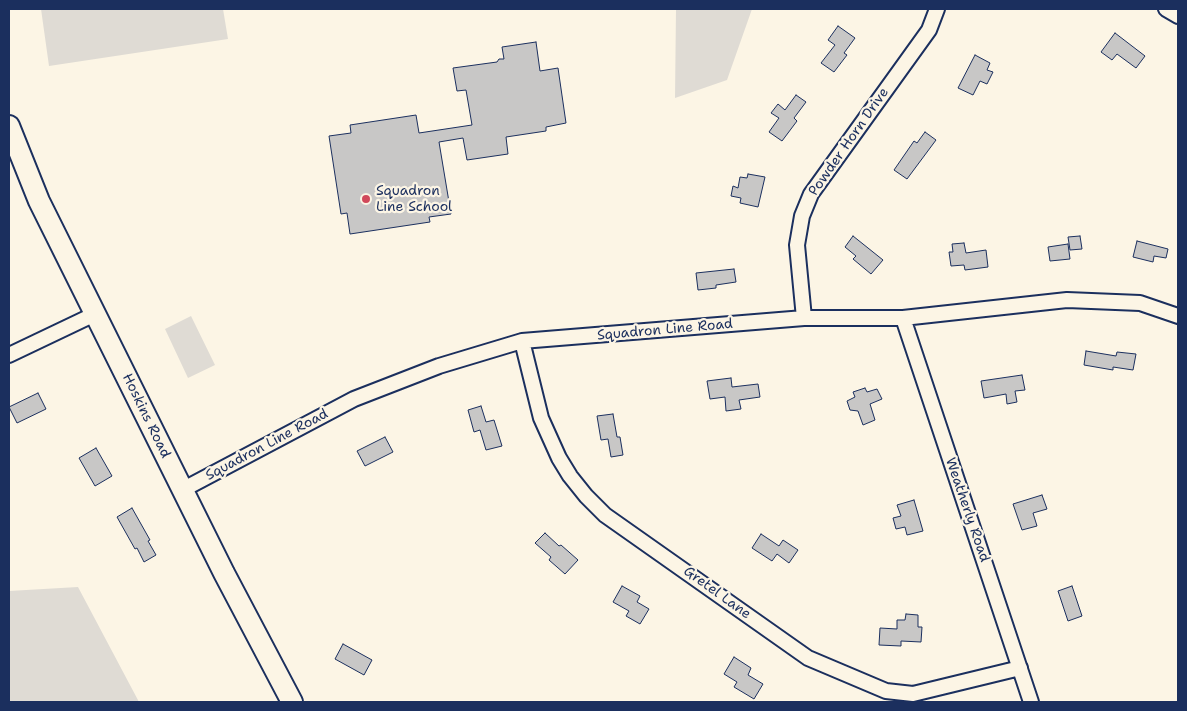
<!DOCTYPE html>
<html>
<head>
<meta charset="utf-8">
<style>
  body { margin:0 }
  #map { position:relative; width:1187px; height:711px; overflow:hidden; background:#fcf5e5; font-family:"Shantell Sans",sans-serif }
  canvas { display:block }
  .frame { position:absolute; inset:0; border:10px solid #1b2f5e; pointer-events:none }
</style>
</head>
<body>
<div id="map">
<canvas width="1187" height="711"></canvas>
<div class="frame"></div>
</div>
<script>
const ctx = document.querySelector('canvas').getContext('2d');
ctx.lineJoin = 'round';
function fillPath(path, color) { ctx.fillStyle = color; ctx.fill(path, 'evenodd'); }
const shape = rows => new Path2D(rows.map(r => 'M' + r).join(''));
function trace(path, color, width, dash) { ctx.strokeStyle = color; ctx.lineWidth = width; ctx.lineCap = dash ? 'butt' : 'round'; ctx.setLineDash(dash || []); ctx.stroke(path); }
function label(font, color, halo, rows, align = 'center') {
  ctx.font = font + ' "Shantell Sans",sans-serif'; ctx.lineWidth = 4.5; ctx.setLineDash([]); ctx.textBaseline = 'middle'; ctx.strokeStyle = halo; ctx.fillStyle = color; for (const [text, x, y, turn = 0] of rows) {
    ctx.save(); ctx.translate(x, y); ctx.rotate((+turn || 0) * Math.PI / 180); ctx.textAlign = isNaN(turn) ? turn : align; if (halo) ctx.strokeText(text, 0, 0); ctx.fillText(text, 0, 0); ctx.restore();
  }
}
const green = shape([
  [41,9,223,9,228,39,49,66],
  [676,9,752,9,727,80,675,98],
  [191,316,215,365,188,378,165,329],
  [78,587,139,702,9,702,9,591]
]);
const building = shape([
  [838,26,855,38,844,53,847,55,834,72,821,63,835,45,828,40,838,26],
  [1115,33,1145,56,1136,68,1117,54,1112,60,1101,52,1115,33],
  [536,42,540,71,558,68,566,123,546,127,546,131,506,137,508,154,467,160,463,138,439,142,451,214,429,217,430,222,350,234,347,213,341,214,329,136,351,133,350,125,416,115,419,133,472,125,466,90,457,91,453,68,497,62,499,59,504,59,502,47,536,42],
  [975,55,990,63,987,70,993,72,987,84,980,81,973,95,958,88,975,55],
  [796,95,806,102,794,118,797,121,782,141,769,132,779,118,771,113,778,104,785,110,796,95],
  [925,132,936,140,907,179,894,170,914,141,917,143,925,132],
  [748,174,765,177,758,207,740,203,741,198,731,196,733,186,738,188,740,177,747,178,748,174],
  [853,236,883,260,871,274,853,259,856,256,845,247,853,236],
  [1080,236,1082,249,1070,250,1068,237,1080,236],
  [1137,241,1168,249,1166,258,1154,256,1153,262,1133,257,1137,241],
  [964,243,966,253,986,250,988,267,965,270,964,265,951,266,949,252,953,252,952,244,964,243],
  [1068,244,1070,259,1050,261,1048,247,1068,244],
  [734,269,736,282,716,285,716,288,698,290,696,273,734,269],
  [1086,351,1116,356,1117,352,1136,354,1133,370,1113,367,1113,370,1084,365,1086,351],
  [1022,375,1025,390,1015,391,1017,402,1007,404,1006,394,984,398,981,381,1022,375],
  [731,378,732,387,758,384,760,397,739,400,741,409,726,411,725,397,710,399,707,381,731,378],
  [865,388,867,392,877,389,882,399,870,404,875,420,863,425,858,411,850,410,847,401,855,397,853,392,865,388],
  [38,393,46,409,17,423,9,407,38,393],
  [481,406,486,422,494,420,502,446,486,450,480,430,474,432,468,410,481,406],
  [613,414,617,437,620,437,623,455,611,457,608,439,601,440,597,416,613,414],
  [385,437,393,452,365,466,357,451,385,437],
  [96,448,112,476,95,486,79,458,96,448],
  [1042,495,1047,509,1033,513,1037,526,1022,530,1013,504,1042,495],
  [914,500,923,531,907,535,905,527,896,529,893,518,901,516,897,505,914,500],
  [132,508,150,540,148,541,156,555,144,562,137,548,135,549,117,517,132,508],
  [545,533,559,546,561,545,578,560,565,574,549,560,551,557,535,543,545,533],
  [761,534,779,546,783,540,798,550,789,563,777,554,772,561,752,548,761,534],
  [622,586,640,596,637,602,649,609,640,624,626,616,629,611,613,602,622,586],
  [1072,586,1082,616,1068,621,1058,591,1072,586],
  [906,614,918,615,918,627,922,627,921,642,901,641,901,646,879,645,880,628,897,629,897,620,905,620,906,614],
  [343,644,372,660,364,675,335,659,343,644],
  [734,657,751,668,748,675,763,684,754,699,734,687,737,682,724,674,734,657]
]);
const street = shape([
  [1166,9,1178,16],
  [804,318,797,245,802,216,811,194,929,30,937,9],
  [903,318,1031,702],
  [522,341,541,418,559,458,570,476,586,496,605,515,808,658,886,691,913,694,1020,668],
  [9,355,95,314],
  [182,490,354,399,439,366,522,341,804,318,903,318,1067,300,1140,303,1178,316]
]);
const secondary = shape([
  [9,126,39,201,224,573,292,702]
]);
const markers = [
  [366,199,5,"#d1495b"]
];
const streetNames = [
  ["Powder Horn Drive",849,142,-55],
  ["Squadron Line Road",665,330,-5],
  ["Hoskins Road",146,416,64],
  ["Squadron Line Road",267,445,-28],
  ["Weatherly Road",967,510,71],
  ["Gretel Lane",717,593,36]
];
const poiNames = [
  ["Squadron",376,191],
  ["Line School",376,207]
];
fillPath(green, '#dfdbd4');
fillPath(building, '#c8c7c6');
trace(building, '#1b2f5e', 1);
trace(street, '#1b2f5e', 18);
trace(secondary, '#1b2f5e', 24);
trace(street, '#fcf5e5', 14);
trace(secondary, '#fcf5e5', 20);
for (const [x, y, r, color] of markers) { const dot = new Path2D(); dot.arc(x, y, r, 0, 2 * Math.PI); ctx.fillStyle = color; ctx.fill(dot); trace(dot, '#fcf5e5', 2); }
label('14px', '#1b2f5e', '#fcf5e5', streetNames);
label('14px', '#1b2f5e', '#fcf5e5', poiNames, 'left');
</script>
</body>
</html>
